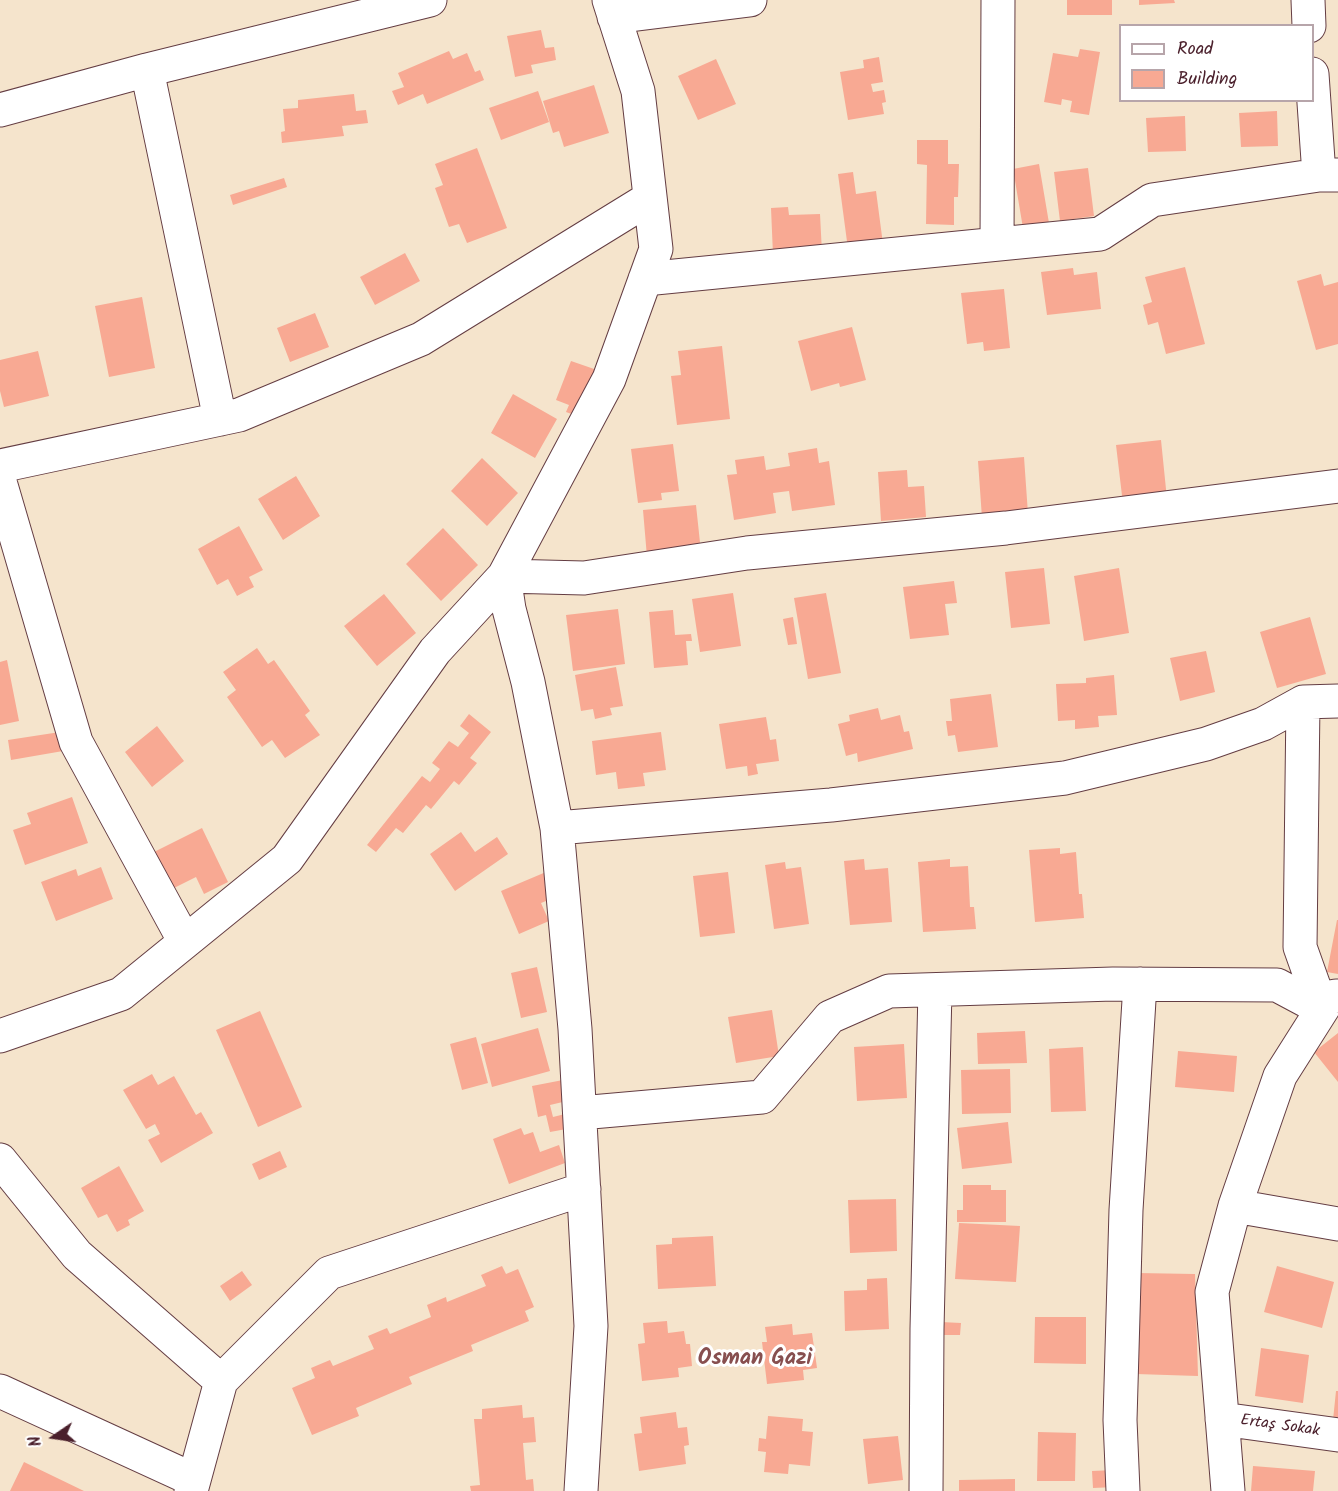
<!DOCTYPE html>
<html>
<head>
<meta charset="utf-8">
<style>
  body { margin:0 }
  #map { position:relative; width:1338px; height:1491px; overflow:hidden; background:#f5e4cc; font-family:Kalam,sans-serif }
  canvas { display:block }
  .legend { position:absolute; left:1119px; top:24px; width:195px; height:78px; box-sizing:border-box; background:#fff; border:2px solid #b7a5aa; margin:0; padding:8px 10px; list-style:none; font-size:18px; color:#4a1f2b }
  .legend li { display:flex; align-items:center; gap:12px; height:30px }
  .legend b { width:30px; border:2px solid #b7a5aa }
  .north { position:absolute; left:24px; top:1407px; width:60px; height:60px; -webkit-text-stroke:4px #fff; paint-order:stroke; rotate:257deg; font-size:16px; font-weight:700; line-height:24px; text-align:center; color:#4a1f2b }
  .north::after { content:''; display:block; margin:auto; width:21px; height:27px; background:#4a1f2b; clip-path:polygon(50% 0,100% 100%,50% 72%,0 100%) }
</style>
</head>
<body>
<div id="map">
<canvas width="1338" height="1491"></canvas>
<ul class="legend">
<li><b style="height:8px;background:#fff"></b>Road</li>
<li><b style="height:16px;background:#f8a993"></b>Building</li>
</ul>
<div class="north">N</div>
</div>
<script>
const ctx = document.querySelector('canvas').getContext('2d');
ctx.lineJoin = 'round';
function fillPath(path, color) { ctx.fillStyle = color; ctx.fill(path, 'evenodd'); }
const shape = rows => new Path2D(rows.map(r => 'M' + r).join(''));
function trace(path, color, width, dash) { ctx.strokeStyle = color; ctx.lineWidth = width; ctx.lineCap = dash ? 'butt' : 'round'; ctx.setLineDash(dash || []); ctx.stroke(path); }
function label(font, color, halo, rows, align = 'center') {
  ctx.font = font + ' Kalam,sans-serif'; ctx.lineWidth = 6; ctx.setLineDash([]); ctx.textBaseline = 'middle'; ctx.strokeStyle = halo; ctx.fillStyle = color; for (const [text, x, y, turn = 0] of rows) {
    ctx.save(); ctx.translate(x, y); ctx.rotate((+turn || 0) * Math.PI / 180); ctx.textAlign = isNaN(turn) ? turn : align; if (halo) ctx.strokeText(text, 0, 0); ctx.fillText(text, 0, 0); ctx.restore();
  }
}
const building = shape([
  [1067,0,1112,0,1112,15,1067,15],
  [1139,0,1174,0,1175,3,1139,5],
  [541,30,545,48,554,47,556,60,531,65,533,73,515,77,507,36],
  [1080,49,1100,52,1089,115,1070,112,1072,101,1062,99,1061,105,1044,102,1053,53,1078,57],
  [449,51,453,59,467,53,475,72,480,70,484,80,427,104,423,94,398,105,392,91,404,87,398,73],
  [879,57,883,82,871,84,873,92,884,90,886,102,882,103,884,114,848,120,840,72,864,68,863,60],
  [716,59,736,104,698,120,678,76],
  [594,85,609,133,564,147,559,131,553,133,543,101],
  [538,91,549,122,501,140,489,108],
  [354,94,356,111,366,110,368,123,342,126,344,136,282,143,281,132,285,131,283,109,298,108,298,100],
  [1277,111,1278,146,1241,147,1239,113],
  [1185,116,1186,151,1148,152,1146,118],
  [917,140,948,140,948,164,959,164,958,197,954,197,954,225,926,224,927,165,917,164],
  [477,148,507,228,467,243,459,224,449,227,435,188,443,185,435,164],
  [1039,164,1049,223,1023,228,1013,169],
  [1088,168,1094,216,1060,221,1054,172],
  [853,172,856,194,876,191,883,244,848,249,838,174],
  [284,178,287,187,233,205,230,195],
  [788,207,789,215,820,214,822,253,773,255,771,208],
  [405,253,420,281,375,305,360,277],
  [1185,267,1205,344,1166,354,1158,322,1148,325,1143,305,1152,302,1145,277],
  [1073,268,1074,275,1097,272,1101,309,1047,315,1041,272],
  [1321,274,1324,286,1338,282,1338,344,1316,350,1297,281],
  [1004,289,1010,348,984,351,983,342,967,344,961,293],
  [142,297,155,368,109,377,95,306],
  [315,313,329,347,290,362,277,328],
  [852,327,866,380,840,387,839,383,811,391,798,341],
  [722,346,730,419,677,425,671,376,681,375,678,351],
  [38,351,49,396,4,407,0,391,0,360],
  [571,361,597,370,580,417,566,412,569,405,556,400],
  [513,394,557,419,535,458,491,433],
  [1161,440,1167,499,1123,504,1116,445],
  [673,444,679,491,661,493,662,500,638,503,631,449],
  [817,448,819,463,829,461,835,505,792,511,789,491,773,493,776,513,734,520,727,475,737,474,735,460,764,456,766,470,790,466,788,453],
  [1024,457,1028,514,982,518,978,461],
  [482,458,518,493,487,526,451,491],
  [907,470,908,487,924,486,926,517,881,521,878,472],
  [296,476,320,516,283,540,258,499],
  [696,505,701,552,647,557,643,510],
  [239,526,263,570,249,577,254,587,237,596,228,579,217,585,198,549],
  [443,528,478,565,441,601,406,564],
  [1044,568,1050,624,1011,628,1005,572],
  [1119,568,1129,633,1084,641,1074,576],
  [954,581,957,603,945,604,949,635,910,639,903,587],
  [733,593,741,646,700,652,692,599],
  [826,593,841,673,808,679,794,598],
  [384,594,416,633,377,666,344,626],
  [618,609,625,664,573,671,566,615],
  [673,610,675,635,691,634,692,641,686,641,688,665,654,668,649,612],
  [793,617,797,644,788,645,783,619],
  [1310,617,1326,674,1277,688,1260,632],
  [257,648,268,664,274,660,310,711,305,715,320,735,285,758,272,740,262,747,227,697,236,690,223,672],
  [1206,651,1215,692,1180,701,1170,658],
  [7,660,19,721,0,725,0,662],
  [616,667,623,706,610,708,612,715,595,719,593,709,581,711,575,675],
  [1114,675,1117,715,1098,716,1099,727,1075,729,1075,720,1058,721,1056,684,1086,683,1086,678],
  [991,694,998,747,958,752,955,735,948,736,946,721,952,721,950,699],
  [878,708,881,720,900,715,904,732,909,731,913,749,858,762,857,753,846,756,838,724,850,721,849,715],
  [469,714,491,732,470,758,477,763,459,785,454,781,431,809,426,805,403,833,396,828,376,852,367,845,422,776,430,782,440,769,432,763,449,741,458,747,469,733,460,726],
  [766,717,770,740,776,739,779,761,756,764,758,774,748,776,747,766,726,769,719,724],
  [157,726,184,761,152,787,125,752],
  [60,732,63,751,11,760,8,740],
  [661,732,666,770,643,773,645,786,618,789,616,772,596,775,592,741],
  [72,797,88,843,25,865,13,830,31,824,27,813],
  [202,828,228,882,204,894,196,877,172,889,154,852],
  [461,832,475,852,497,837,508,854,455,891,430,854],
  [1060,848,1060,854,1076,852,1079,894,1082,894,1084,918,1035,922,1029,850],
  [864,859,865,870,888,868,892,922,850,925,844,861],
  [950,859,950,867,968,866,970,907,974,907,976,929,923,932,918,862],
  [785,862,786,869,801,867,809,924,774,929,765,865],
  [101,867,113,899,56,921,41,882,76,869,78,876],
  [546,872,556,897,541,903,549,921,519,934,501,891],
  [728,872,735,933,700,937,693,876],
  [1337,920,1338,920,1338,974,1327,972],
  [537,967,547,1012,521,1018,511,973],
  [772,1010,779,1056,736,1063,728,1017],
  [260,1011,302,1107,258,1127,216,1030],
  [538,1028,550,1071,492,1087,481,1044],
  [1025,1031,1027,1063,978,1064,977,1033],
  [1338,1033,1338,1082,1314,1052],
  [476,1037,488,1083,462,1090,450,1044],
  [904,1044,907,1098,857,1101,854,1047],
  [1083,1047,1086,1111,1051,1112,1049,1049],
  [1178,1051,1237,1056,1234,1092,1175,1087],
  [1010,1069,1011,1113,962,1114,961,1070],
  [152,1074,158,1085,174,1076,196,1115,201,1112,213,1133,161,1163,148,1140,160,1134,155,1124,146,1129,123,1090],
  [563,1080,567,1101,550,1105,553,1117,569,1113,572,1128,550,1132,546,1115,538,1117,532,1086],
  [1008,1122,1012,1163,962,1169,957,1128],
  [521,1128,524,1135,533,1132,540,1152,559,1145,565,1163,509,1184,493,1139],
  [280,1151,287,1167,259,1180,252,1164],
  [119,1166,144,1211,128,1220,130,1225,117,1232,107,1214,98,1218,81,1188],
  [963,1185,991,1185,991,1190,1006,1190,1006,1222,957,1222,957,1210,963,1210],
  [896,1199,897,1251,850,1253,848,1200],
  [959,1223,1020,1226,1016,1282,955,1279],
  [713,1236,716,1286,658,1289,656,1245,672,1244,672,1238],
  [502,1266,506,1274,518,1269,534,1307,525,1311,529,1321,471,1345,473,1351,409,1377,412,1384,356,1408,359,1416,312,1435,292,1388,315,1378,311,1368,330,1360,333,1366,374,1349,368,1336,387,1328,390,1334,431,1317,427,1305,446,1297,447,1302,486,1286,481,1275],
  [1277,1266,1334,1282,1322,1328,1264,1312],
  [242,1271,252,1285,230,1301,220,1286],
  [1137,1273,1195,1274,1198,1376,1136,1374],
  [887,1278,889,1329,845,1331,844,1291,867,1290,867,1279],
  [1035,1317,1086,1317,1086,1364,1034,1363],
  [667,1321,668,1333,684,1331,686,1344,690,1344,692,1366,678,1368,679,1377,642,1381,638,1344,645,1343,643,1323],
  [941,1322,961,1323,960,1335,941,1335],
  [792,1324,793,1335,812,1333,817,1368,803,1370,804,1380,767,1384,762,1342,767,1342,765,1327],
  [1261,1348,1309,1355,1303,1403,1255,1396],
  [1336,1391,1338,1391,1338,1421,1333,1420],
  [522,1405,523,1418,534,1417,536,1442,523,1443,526,1480,533,1479,534,1491,471,1491,470,1486,480,1485,474,1419,482,1419,482,1409],
  [676,1412,678,1428,687,1427,689,1445,684,1446,686,1464,639,1471,634,1434,642,1433,640,1417],
  [768,1416,803,1419,802,1431,813,1432,810,1466,789,1464,788,1474,764,1472,766,1452,758,1451,759,1438,766,1439],
  [1038,1432,1076,1433,1075,1481,1037,1481],
  [898,1436,903,1480,868,1484,863,1439],
  [24,1462,84,1491,10,1491],
  [1253,1466,1315,1471,1313,1491,1251,1491],
  [1114,1470,1115,1487,1093,1488,1092,1471],
  [1015,1479,1015,1491,959,1491,959,1480]
]);
const minor = shape([
  [1308,0,1309,26],
  [614,17,750,0],
  [147,70,430,0],
  [1312,74,1319,175],
  [0,110,147,70,220,419],
  [997,244,998,0],
  [645,279,1100,234,1152,200,1319,175,1338,175],
  [0,466,239,415,421,339,650,198],
  [0,482,76,742,185,942],
  [1303,702,1300,947,1322,1009],
  [557,828,831,805,1065,778,1206,744,1263,724,1303,702,1338,701],
  [0,1036,121,994,287,859,435,651,504,576,584,578,747,553,1006,528,1338,486],
  [580,1113,762,1097,830,1017,889,991,1113,984,1277,985,1322,1009],
  [0,1160,77,1255,221,1381],
  [1235,1206,1338,1224],
  [0,1391,194,1480],
  [1222,1419,1338,1435],
  [191,1491,221,1381,329,1273,584,1189],
  [581,1491,591,1326,575,1029,557,828,528,682,509,609,504,576,609,379,656,249,638,91,609,0],
  [926,1491,927,1329,935,990],
  [1123,1491,1120,1420,1126,1210,1140,984],
  [1228,1491,1212,1292,1235,1206,1280,1076,1330,997,1336,996]
]);
const streetNames = [
  ["Ertaş Sokak",1280,1427,8]
];
const districtNames = [
  ["Osman Gazi",755,1360]
];
fillPath(building, '#f8a993');
trace(minor, '#643d43', 35);
trace(minor, '#fff', 33);
label('16px', '#4a1f2b', '#fff', streetNames);
label('bold 22px', '#874f4f', '#fff', districtNames);
</script>
</body>
</html>
